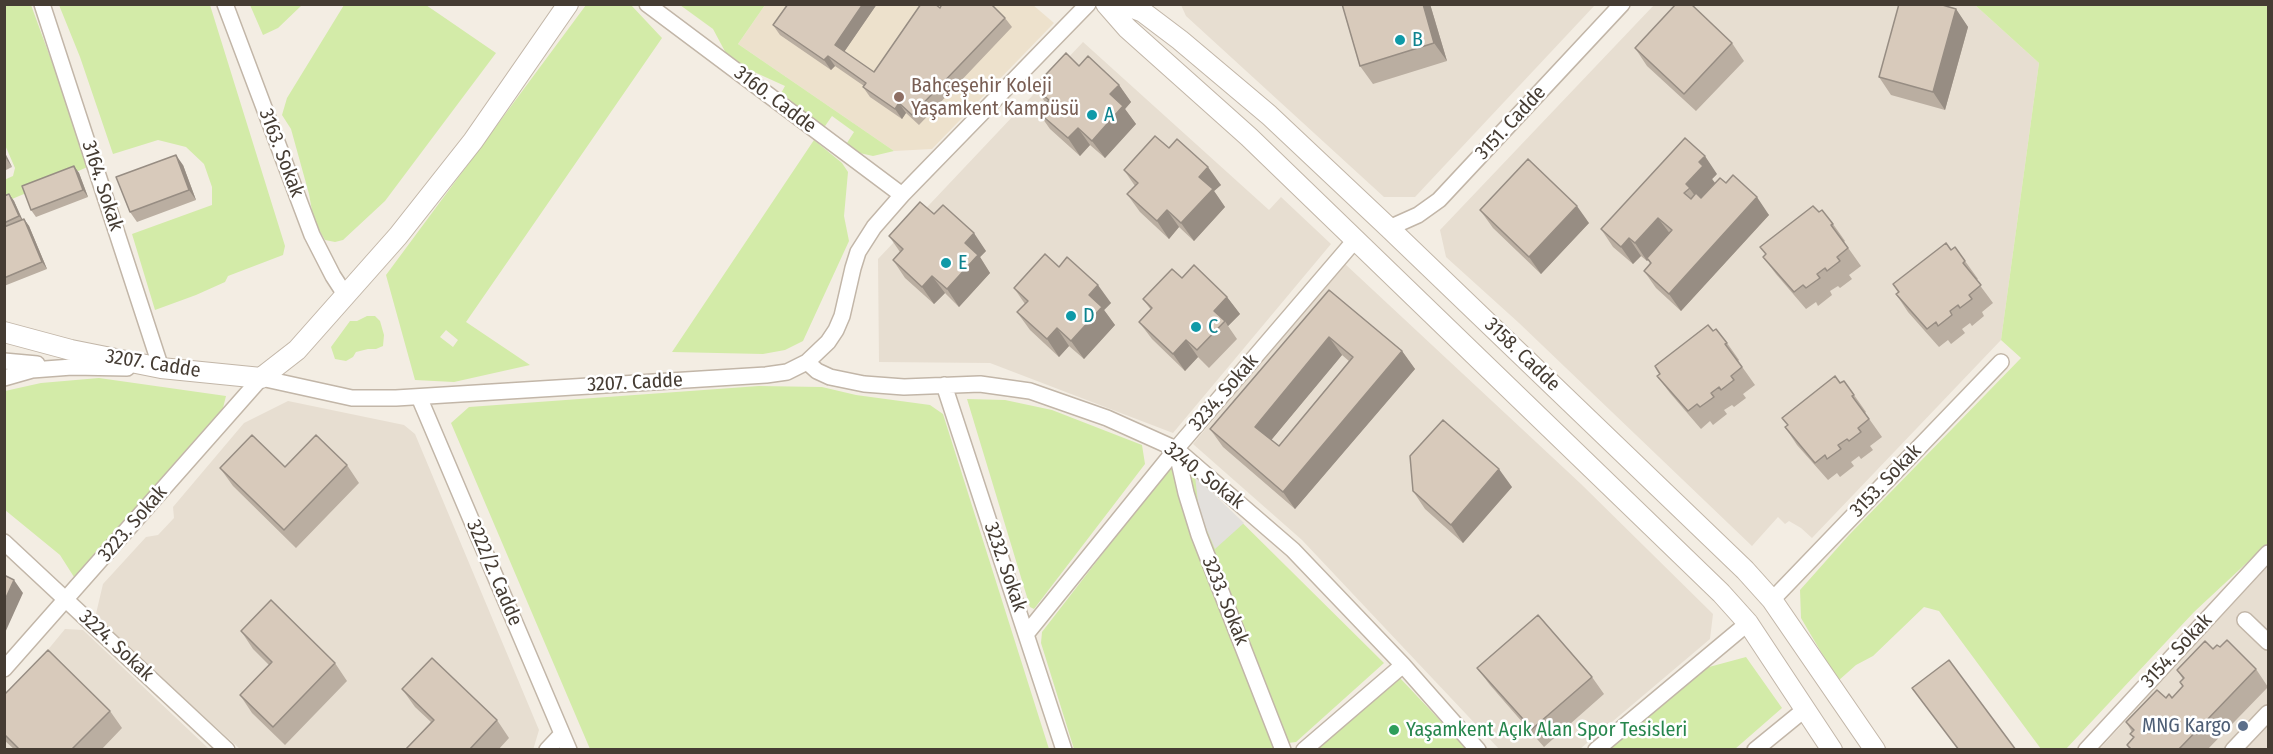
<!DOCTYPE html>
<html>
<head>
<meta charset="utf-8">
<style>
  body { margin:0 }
  #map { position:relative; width:2273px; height:754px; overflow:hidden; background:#f3ede3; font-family:"Fira Sans Condensed",sans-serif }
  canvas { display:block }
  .frame { position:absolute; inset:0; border:6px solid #453c33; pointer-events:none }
</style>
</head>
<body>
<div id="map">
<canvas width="2273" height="754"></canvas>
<div class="frame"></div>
</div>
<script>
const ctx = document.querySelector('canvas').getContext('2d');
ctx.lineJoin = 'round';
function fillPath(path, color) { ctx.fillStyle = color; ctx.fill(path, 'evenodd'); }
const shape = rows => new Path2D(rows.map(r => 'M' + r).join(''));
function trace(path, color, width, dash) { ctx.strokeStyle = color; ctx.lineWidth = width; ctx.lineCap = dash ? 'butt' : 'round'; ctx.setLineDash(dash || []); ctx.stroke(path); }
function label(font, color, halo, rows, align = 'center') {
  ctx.font = font + ' "Fira Sans Condensed",sans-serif'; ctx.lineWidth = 5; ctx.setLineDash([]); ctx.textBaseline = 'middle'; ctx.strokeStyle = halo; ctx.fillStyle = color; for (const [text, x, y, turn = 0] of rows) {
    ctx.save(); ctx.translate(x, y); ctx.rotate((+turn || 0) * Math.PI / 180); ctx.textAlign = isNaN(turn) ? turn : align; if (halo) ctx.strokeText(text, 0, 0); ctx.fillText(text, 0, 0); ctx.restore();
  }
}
const residential = shape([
  [1181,5,1595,5,1415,197,1384,197,1186,16],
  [1654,5,1975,5,2039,63,2001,340,1812,538,1801,528,1789,521,1785,524,1778,517,1752,546,1519,323,1446,257,1440,230],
  [1083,42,1269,210,1281,197,1331,244,1173,433,990,363,879,362,878,259],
  [1344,263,1581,484,1713,614,1710,639,1580,749,1499,749,1302,540,1193,444],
  [288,401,404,425,415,434,539,730,533,750,240,749,95,618,103,584,146,537,158,535,174,518,173,507,244,423],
  [2268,566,2268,749,2099,750,2263,571],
  [65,629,83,630,209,749,5,750,5,702]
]);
const education = shape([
  [765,5,1033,5,1054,23,932,149,894,151,738,44]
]);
const green = shape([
  [5,5,31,5,90,166,5,202,4,180,13,176,15,168,5,145],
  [59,5,210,5,285,246,283,255,228,276,225,282,196,295,155,310,132,234,212,205,212,187,204,164,186,147,158,140,113,154,80,57],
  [250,5,250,4,302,5,278,28,263,35],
  [344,5,426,5,496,53,385,201,343,240,335,242,325,240,314,222,309,194,291,129,282,115,287,98],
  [586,5,631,5,662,38,466,322,530,365,454,382,415,380,386,275],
  [446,330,458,340,453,347,440,337],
  [680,5,765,5,738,44,894,151,873,156,855,152,845,146,854,132,832,116,823,129,779,97,785,86,741,66,728,57,713,29],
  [1975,5,2268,5,2268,543,2194,612,2066,749,2041,749,1939,611,1924,607,1873,656,1856,665,1838,681,1801,618,1800,590,1849,535,2021,358,2001,340,2039,63],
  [814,140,842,163,848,172,844,216,849,241,803,341,785,350,763,354,672,352],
  [367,316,375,316,380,321,384,335,383,346,376,349,368,349,356,352,353,357,346,361,335,359,331,347,350,321,357,321],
  [99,378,226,396,223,408,74,577,60,555,5,510,5,391,41,383],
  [759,386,822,387,856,395,930,405,943,414,1049,749,590,749,451,423,469,407],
  [967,399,1005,400,1052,410,1142,445,1145,464,1034,609,1030,607],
  [1172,464,1174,471,1189,470,1384,663,1296,742,1288,743,1280,749,1074,749,1041,643,1042,632],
  [1746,657,1782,708,1735,749,1604,750,1696,673,1709,667],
  [1400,678,1467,749,1315,750,1398,679]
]);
const parking = shape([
  [1195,476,1244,523,1215,549,1199,512]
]);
const minor = shape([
  [42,4,161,368,154,368],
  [225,4,312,235,333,276,346,296],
  [647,4,902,195],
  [1389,228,1418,215,1439,200,1622,4],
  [4,361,37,364],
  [807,362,817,371,830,377,864,384,904,387,980,384,1030,391,1107,418,1176,449,1293,550,1403,665,1478,750],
  [4,378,32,370,72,367,127,368],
  [944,385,1064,750],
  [419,397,569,750],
  [1176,449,1186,493,1199,535,1283,750],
  [4,542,227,750],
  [1772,600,2001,362],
  [2245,620,2268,642],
  [1027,633,1176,449,1356,239],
  [4,669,261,378,352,398,396,398,766,375,787,372,807,362,828,342,836,330,842,316,853,268,858,252,874,227,902,195,1088,4],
  [547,750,562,734],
  [1304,750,1403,665],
  [1596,750,1748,623],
  [1755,750,1804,710],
  [2086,750,2268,553],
  [2233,750,2268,713]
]);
const tertiary = shape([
  [1106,4,1127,28,1249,137,1721,593,1748,623,1832,750],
  [1123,4,1143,12,1180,40,1269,115,1389,228,1745,570,1772,600,1875,750],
  [4,332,71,350,161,368,261,378,297,350,398,236,473,141,568,4]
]);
const wall = shape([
  [788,4,877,4,844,52,874,72,940,8,1005,18,1012,27,919,125,906,113,902,119,870,97,863,87,864,86,835,66,831,70,780,35,773,25],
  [1342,4,1430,4,1447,61,1373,84,1360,66],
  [1956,9,1968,27,1945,110,1891,95,1879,77],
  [1732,43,1744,61,1696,111,1647,66,1635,48],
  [1079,66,1119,85,1131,102,1125,109,1136,124,1105,158,1090,145,1080,156,1050,129,1038,112,1046,103,1034,87],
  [1169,148,1221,185,1214,191,1225,207,1194,241,1179,227,1169,239,1140,212,1127,194,1135,186,1124,170],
  [4,151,12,167,4,171],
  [183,165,196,200,137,222,130,212],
  [74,166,79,173,88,197,36,217,31,210],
  [1717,174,1712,179,1715,183,1726,183,1769,215,1681,311,1656,288,1644,271,1650,263,1648,260,1647,261,1641,256,1633,264,1613,247,1601,229],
  [9,194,14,201,22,220,24,219,29,226,47,269,4,286,4,196],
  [1480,210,1589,223,1541,274,1493,228],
  [1819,212,1833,224,1845,241,1844,242,1861,266,1849,275,1852,279,1840,288,1838,286,1830,291,1832,295,1818,306,1816,302,1806,309,1776,274,1763,257],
  [934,214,986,251,980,257,990,273,959,307,945,293,934,304,905,278,893,260,900,252,889,236],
  [1951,250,1965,261,1978,279,1976,280,1993,303,1982,312,1984,316,1972,326,1970,323,1962,329,1965,333,1951,344,1948,340,1939,347,1908,312,1896,294,1898,292,1893,284],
  [1059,267,1111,303,1104,310,1115,325,1084,359,1069,346,1059,357,1030,330,1017,312,1025,304,1014,288],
  [1182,278,1227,297,1240,314,1228,326,1237,339,1209,368,1198,357,1185,371,1152,339,1139,322,1151,310,1143,299],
  [1329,290,1402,351,1415,369,1295,509,1223,447,1210,429],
  [1342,355,1349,361,1279,446,1271,440],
  [1713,331,1727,343,1739,360,1738,361,1755,385,1743,394,1746,398,1734,407,1732,405,1724,410,1727,414,1713,425,1710,421,1701,429,1670,393,1657,376],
  [1840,383,1854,395,1866,412,1865,413,1882,437,1870,446,1873,450,1861,459,1859,456,1851,462,1854,466,1840,477,1837,473,1828,480,1797,445,1785,427],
  [347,465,359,483,296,548,233,486,220,468],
  [1512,487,1463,543,1425,509,1413,491],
  [241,631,335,663,347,681,285,745,252,713,240,695,269,665,253,649],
  [2220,647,2256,669,2268,687,2207,750,2130,750,2127,745,2133,738,2130,734,2132,732,2126,722,2166,698,2172,698,2183,687,2180,682,2183,679,2177,670,2213,649],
  [1477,668,1592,677,1604,694,1544,747,1490,685],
  [402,689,497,720,509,738,498,750,405,750,431,722,415,707],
  [4,695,110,711,122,728,101,750,15,750,4,740]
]);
const shadedWall = shape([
  [863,4,877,4,842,55,835,45],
  [1423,4,1430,4,1447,61,1434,43],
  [1956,9,1968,27,1945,110,1933,92],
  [828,56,835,66,831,70,824,60],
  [1119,85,1131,102,1125,109,1136,124,1105,158,1092,141,1110,94],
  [899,103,906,113,902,119,895,109],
  [1078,128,1090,145,1080,156,1068,138],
  [4,151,12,167,7,160,4,155],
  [176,155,183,165,196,200,189,190],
  [1705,156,1717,174,1712,179,1715,183,1699,201,1686,184,1699,162],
  [74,166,79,173,88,197,83,190],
  [1208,167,1221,185,1214,191,1225,207,1194,241,1181,223,1199,177],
  [9,194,14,201,24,223,19,216],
  [1757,197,1769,215,1681,311,1669,294],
  [1577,206,1589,223,1541,274,1529,257],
  [1167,210,1179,227,1169,239,1157,221],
  [1658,218,1671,235,1647,261,1635,243],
  [24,219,29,226,47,269,42,262],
  [974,233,986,251,980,257,990,273,959,307,947,289,965,243],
  [1629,238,1641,256,1633,264,1621,247],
  [932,276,945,293,934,304,922,287],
  [1098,285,1111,303,1104,310,1115,325,1084,359,1071,341,1089,295],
  [1227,297,1240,314,1228,326,1225,321,1214,311],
  [1057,328,1069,346,1059,357,1047,339],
  [1329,337,1342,355,1268,444,1255,427],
  [1186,340,1198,357,1185,371,1173,354],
  [1402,351,1415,369,1295,509,1283,492],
  [1499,469,1512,487,1463,543,1451,525],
  [14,580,23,593,4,635,4,602]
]);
const building = shape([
  [788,4,863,4,835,45,874,72,921,4,935,4,940,8,942,4,991,4,1005,18,912,115,899,103,895,109,863,87,866,83,828,56,824,60,773,25,788,4],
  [1342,4,1423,4,1434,43,1360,66,1342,4],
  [1676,4,1691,4,1732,43,1684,94,1635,48,1676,4],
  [1899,4,1939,4,1956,9,1933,92,1879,77,1899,4],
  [1066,53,1079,66,1088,56,1119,85,1110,94,1123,106,1092,141,1078,128,1068,138,1038,112,1049,100,1034,87,1066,53],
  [1155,136,1169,148,1177,139,1208,167,1199,177,1213,189,1181,223,1167,210,1157,221,1127,194,1138,183,1124,170,1155,136],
  [1685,138,1705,156,1699,162,1703,166,1686,184,1690,188,1684,193,1691,199,1696,193,1701,198,1720,178,1726,183,1733,175,1757,197,1669,294,1644,271,1651,263,1647,258,1672,230,1658,218,1635,243,1629,238,1621,247,1601,229,1685,138],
  [176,155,189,190,130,212,116,177,176,155],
  [1528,159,1577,206,1529,257,1480,210,1528,159],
  [74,166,83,190,31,210,22,186,74,166],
  [9,194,19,216,4,223,4,196,9,194],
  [920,202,934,214,943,205,974,233,965,243,978,255,947,289,932,276,922,287,893,260,903,249,889,236,920,202],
  [1813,206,1819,212,1822,210,1833,224,1831,225,1848,248,1837,257,1840,261,1827,271,1825,268,1817,274,1820,278,1806,288,1803,285,1794,292,1763,257,1766,254,1760,247,1813,206],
  [24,219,42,262,4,278,4,227,24,219],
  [1946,243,1951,250,1955,247,1965,261,1963,263,1981,285,1969,295,1972,299,1960,308,1958,305,1950,311,1952,315,1938,326,1936,322,1927,329,1896,294,1899,292,1893,284,1946,243],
  [1045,254,1059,267,1067,257,1098,285,1089,295,1102,307,1071,341,1057,328,1047,339,1017,312,1028,301,1014,288,1045,254],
  [1194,265,1227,297,1214,311,1225,321,1197,350,1186,340,1173,354,1139,322,1152,308,1143,299,1172,269,1182,278,1194,265],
  [1329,290,1402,351,1283,492,1210,429,1329,290],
  [1329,337,1353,357,1279,446,1255,427,1329,337],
  [1708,325,1713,331,1716,329,1727,343,1725,344,1742,367,1731,376,1734,380,1721,390,1719,387,1711,393,1714,397,1700,407,1697,404,1688,411,1657,376,1660,374,1655,366,1708,325],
  [1835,376,1840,383,1844,381,1854,395,1852,396,1869,419,1858,428,1861,432,1849,441,1847,439,1838,445,1841,449,1827,459,1825,455,1815,463,1785,427,1788,425,1782,418,1835,376],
  [1443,420,1499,469,1451,525,1413,491,1410,456,1443,420],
  [252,435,285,467,316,435,347,465,284,530,220,468,252,435],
  [4,575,14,580,4,602,4,575],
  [271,600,335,663,273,727,240,695,272,662,241,631,271,600],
  [1538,615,1592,677,1532,729,1477,668,1538,615],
  [2227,640,2256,669,2178,750,2132,750,2127,745,2134,737,2130,734,2134,730,2126,722,2157,690,2166,698,2169,694,2172,698,2183,686,2180,682,2184,678,2177,670,2205,641,2213,649,2217,645,2220,647,2227,640],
  [48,650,110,711,71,750,20,750,4,734,4,695,48,650],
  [432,658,497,720,469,750,405,750,434,720,402,689,432,658],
  [1949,660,2016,750,1959,750,1912,688,1949,660]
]);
const markers = [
  [1400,40,6,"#0f9aa8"],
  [899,97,6,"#8d6e63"],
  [1092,115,6,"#0f9aa8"],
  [946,263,6,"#0f9aa8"],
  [1071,316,6,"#0f9aa8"],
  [1196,327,6,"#0f9aa8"],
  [2243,726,6,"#5c6f8a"],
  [1394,730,6,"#2e9e5b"]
];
const cultureNames = [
  ["B",1412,40],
  ["A",1104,115],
  ["E",958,263],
  ["D",1083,316],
  ["C",1208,327]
];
const educationNames = [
  ["Bahçeşehir Koleji",911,86],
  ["Yaşamkent Kampüsü",911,109]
];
const streetNames = [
  ["3160. Cadde",775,100,37],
  ["3151. Cadde",1511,123,-47],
  ["3163. Sokak",281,153,69],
  ["3164. Sokak",102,186,72],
  ["3158. Cadde",1522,355,44],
  ["3207. Cadde",153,364,9],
  ["3207. Cadde",635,383,-3],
  ["3234. Sokak",1224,393,-49],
  ["3240. Sokak",1204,476,38],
  ["3153. Sokak",1886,481,-46],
  ["3223. Sokak",133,524,-49],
  ["3232. Sokak",1005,567,71],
  ["3222/2. Cadde",494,573,67],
  ["3233. Sokak",1225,601,68],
  ["3224. Sokak",116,646,43],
  ["3154. Sokak",2177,651,-47]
];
const serviceNames = [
  ["MNG Kargo",2231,726]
];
const leisureNames = [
  ["Yaşamkent Açık Alan Spor Tesisleri",1406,730]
];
fillPath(residential, '#e7ded1');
fillPath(education, '#ede1cc');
fillPath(green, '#d3eba8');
fillPath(parking, '#e3e0dc');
trace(minor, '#c2b6a8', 18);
trace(tertiary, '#c2b6a8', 22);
trace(minor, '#fff', 15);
trace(tertiary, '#fff', 20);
fillPath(wall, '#baaea1');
fillPath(shadedWall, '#978d83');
fillPath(building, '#d8cabb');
trace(building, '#978d83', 1.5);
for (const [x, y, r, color] of markers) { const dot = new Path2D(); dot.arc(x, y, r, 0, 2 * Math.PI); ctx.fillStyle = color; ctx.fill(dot); trace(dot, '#fff', 2); }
label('20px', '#0d838f', '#fff', cultureNames, 'left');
label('20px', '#785e54', '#fff', educationNames, 'left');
label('20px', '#453c33', '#fff', streetNames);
label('20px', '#4e5e75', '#fff', serviceNames, 'right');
label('20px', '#27864d', '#fff', leisureNames, 'left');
</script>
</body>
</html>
